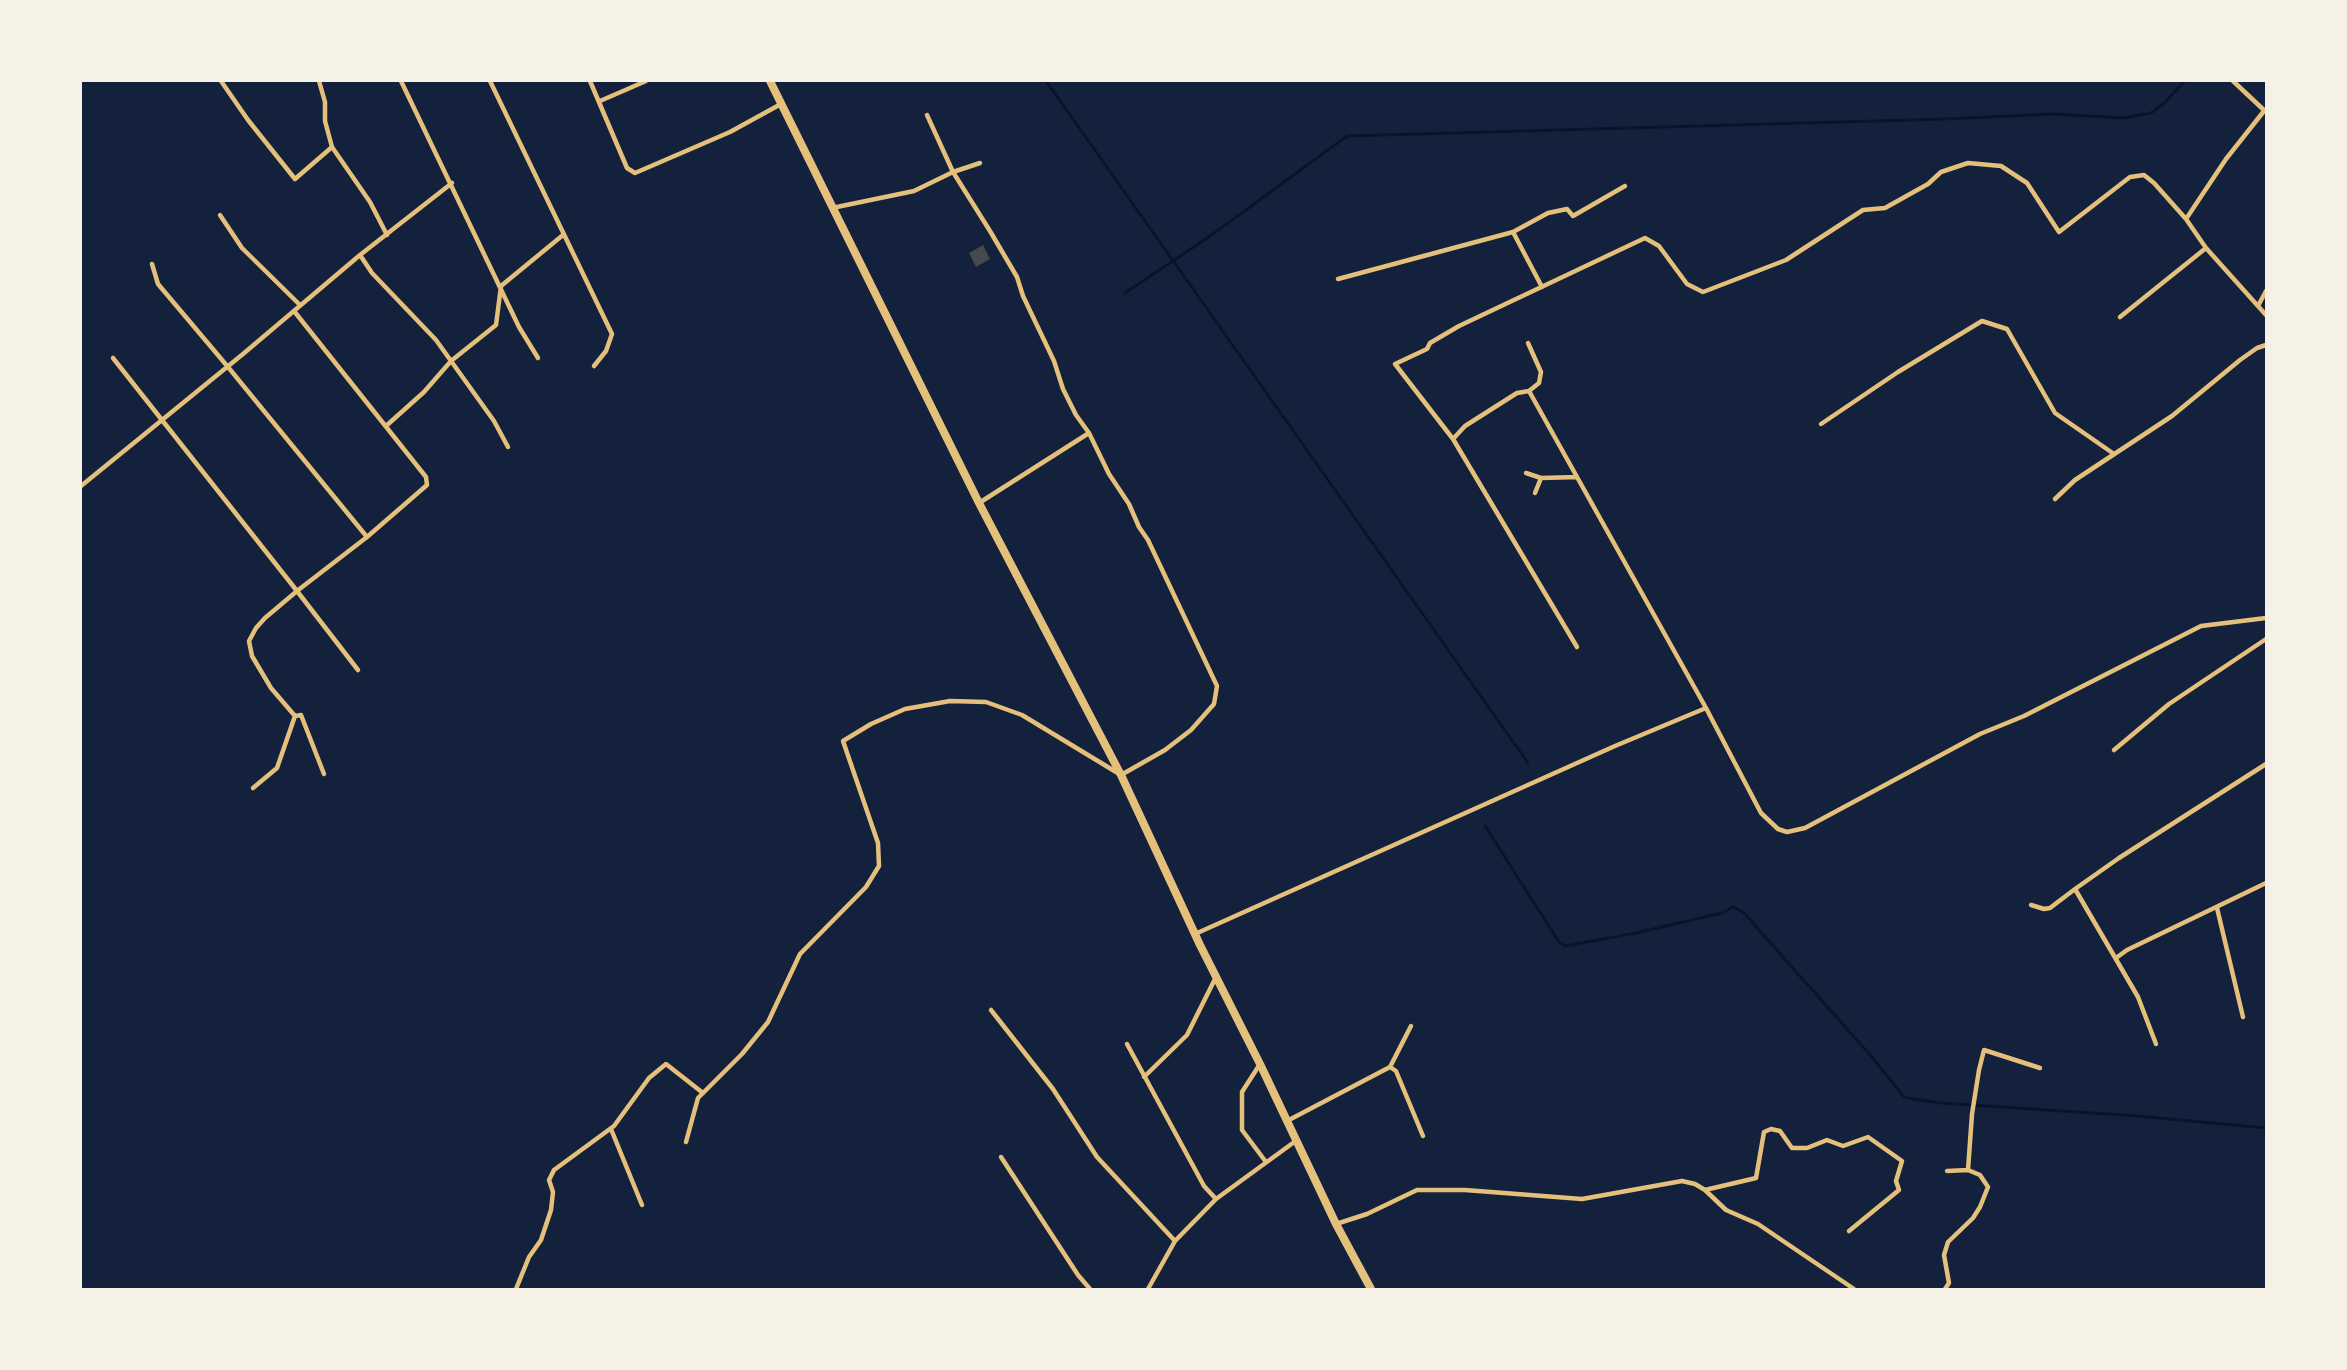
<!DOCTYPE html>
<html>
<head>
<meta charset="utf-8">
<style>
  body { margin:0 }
  #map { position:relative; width:2347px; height:1370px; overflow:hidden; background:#14213d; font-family:"Alegreya Sans",sans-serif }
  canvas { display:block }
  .frame { position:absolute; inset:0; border:82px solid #f6f1e7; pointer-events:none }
</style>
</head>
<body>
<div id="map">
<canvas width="2347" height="1370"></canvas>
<div class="frame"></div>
</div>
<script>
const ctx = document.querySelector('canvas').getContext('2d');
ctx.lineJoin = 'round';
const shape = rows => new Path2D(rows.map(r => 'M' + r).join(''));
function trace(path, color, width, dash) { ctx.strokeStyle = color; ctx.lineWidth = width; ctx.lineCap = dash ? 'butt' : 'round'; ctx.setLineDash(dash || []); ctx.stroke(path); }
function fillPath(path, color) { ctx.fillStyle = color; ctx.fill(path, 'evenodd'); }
const stream = shape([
  [1046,81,1528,763],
  [1125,293,1213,234,1347,136,1945,119,2053,114,2124,118,2151,113,2164,103,2185,81],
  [1485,826,1559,942,1565,946,1636,933,1722,913,1733,907,1743,912,1872,1057,1903,1096,1907,1098,1941,1103,2137,1116,2266,1128]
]);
const building = shape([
  [983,245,990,259,976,267,969,253]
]);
const minor = shape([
  [221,81,248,120,295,179,332,147],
  [319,81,325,102,325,121,332,147,370,202,387,235],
  [401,81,519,327,538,358],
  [490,81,612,334,606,351,594,366],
  [590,81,627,168,635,173,730,132,781,104],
  [2233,81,2266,112],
  [600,101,646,81],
  [927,115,953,172,990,231,1017,277,1023,296,1054,361,1063,389,1076,415,1089,433,979,503],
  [832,208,914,191,953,172,980,163],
  [220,215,242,248,300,305],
  [2186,219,2226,159,2264,111],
  [1513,232,1542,287],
  [360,255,372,273,436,340,494,421,508,447],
  [152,264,158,284,228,367,367,537],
  [1338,279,1513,232,1548,213,1567,209,1573,216,1625,186],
  [2258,306,2266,291],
  [294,311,426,477,427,485,367,537,297,591,358,670],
  [2120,317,2206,248],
  [113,358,297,591,265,618,256,628,249,641,252,656,271,688,295,716,301,715,324,774],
  [1529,391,1706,708,1761,813,1778,829,1787,832,1805,828,1980,734,2024,716,2201,626,2266,618],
  [1821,424,1898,372,1982,321,2007,329,2055,413,2114,454],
  [386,426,424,392,451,361,496,325,501,286,563,235],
  [1453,439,1465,426,1517,393,1529,391,1539,383,1541,372,1528,343],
  [1526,473,1541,478,1577,477],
  [81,486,243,354,360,255,452,183],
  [1535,493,1541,478],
  [2055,499,2075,480,2172,416,2240,360,2257,348,2266,345],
  [1577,647,1453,439,1395,364,1427,349,1430,343,1459,326,1645,238,1659,246,1687,284,1703,292,1786,260,1863,210,1885,208,1928,184,1941,172,1968,163,2001,166,2027,183,2059,232,2130,177,2144,175,2154,183,2186,219,2206,248,2266,315],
  [2114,750,2169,704,2266,639],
  [253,788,277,768,295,716],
  [2031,905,2044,909,2050,908,2075,889],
  [2217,908,2243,1017],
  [1195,934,1615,746,1706,708],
  [2116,958,2127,950,2266,883],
  [991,1010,1053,1089,1097,1157,1175,1241],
  [1127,1044,1204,1186,1216,1199],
  [2156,1044,2138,997,2075,889,2119,858,2266,764],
  [1260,1064,1242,1092,1242,1130,1266,1162],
  [1390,1067,1411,1026],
  [1144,1077,1187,1035,1216,977],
  [1287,1121,1390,1067,1396,1071,1423,1136],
  [611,1129,642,1205],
  [686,1142,698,1098,742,1054,768,1022,800,954,866,887,879,866,878,843,843,741,871,724,905,709,950,701,986,702,1022,715,1121,775,1165,750,1191,730,1214,704,1217,686,1148,540,1139,527,1129,504,1109,474,1089,433],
  [1001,1157,1078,1275,1090,1289],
  [1968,1170,1972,1114,1979,1070,1984,1050,2040,1068],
  [1705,1190,1756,1178,1764,1132,1771,1129,1780,1131,1792,1148,1807,1148,1827,1140,1843,1146,1868,1137,1902,1161,1896,1181,1899,1190,1849,1231],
  [1336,1224,1367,1214,1417,1190,1465,1190,1582,1199,1682,1181,1695,1184,1705,1190,1726,1210,1758,1224,1854,1289],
  [516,1289,529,1257,541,1240,551,1210,553,1192,549,1180,554,1170,614,1126,649,1078,666,1064,703,1093],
  [1148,1289,1175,1241,1216,1199,1297,1140],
  [1945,1289,1949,1283,1944,1255,1948,1242,1973,1218,1980,1207,1988,1187,1980,1175,1968,1170,1947,1171]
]);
const trunk = shape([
  [770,81,979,503,1121,775,1200,945,1260,1064,1336,1224,1371,1289]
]);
trace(stream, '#0b132b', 3);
fillPath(building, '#48494c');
trace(minor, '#e5c07b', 4.5);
trace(trunk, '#e5c07b', 8);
</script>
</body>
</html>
